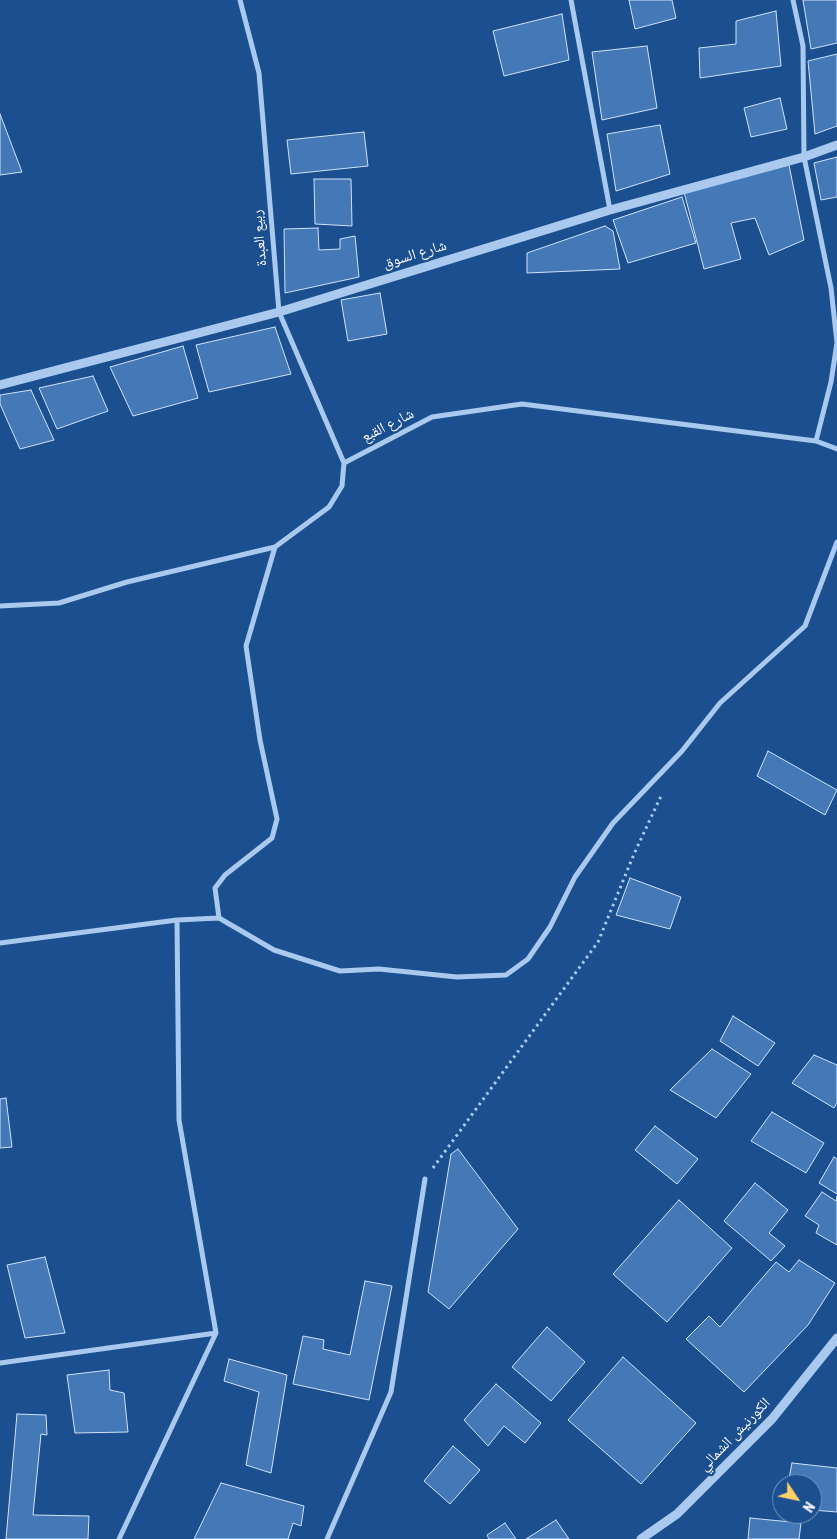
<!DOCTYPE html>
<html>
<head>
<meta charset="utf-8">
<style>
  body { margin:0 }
  #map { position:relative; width:837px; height:1539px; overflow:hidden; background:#1b4f8f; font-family:"Roboto Condensed",sans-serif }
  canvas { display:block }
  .north { position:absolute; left:772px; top:1474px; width:50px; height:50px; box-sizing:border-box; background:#1b4f8f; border:1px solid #7695bc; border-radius:50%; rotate:124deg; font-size:14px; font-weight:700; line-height:20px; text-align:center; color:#fff }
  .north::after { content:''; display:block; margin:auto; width:18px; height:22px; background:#ffd166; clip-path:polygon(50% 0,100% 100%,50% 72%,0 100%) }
</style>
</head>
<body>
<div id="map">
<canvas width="837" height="1539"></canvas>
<div class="north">N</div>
</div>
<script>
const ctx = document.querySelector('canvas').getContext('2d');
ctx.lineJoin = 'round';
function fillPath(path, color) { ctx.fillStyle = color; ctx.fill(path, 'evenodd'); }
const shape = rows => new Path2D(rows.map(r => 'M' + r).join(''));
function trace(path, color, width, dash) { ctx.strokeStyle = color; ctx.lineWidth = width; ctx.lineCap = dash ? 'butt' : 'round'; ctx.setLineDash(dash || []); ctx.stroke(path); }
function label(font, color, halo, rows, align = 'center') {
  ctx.font = font + ' "Roboto Condensed","Noto Naskh Arabic",sans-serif'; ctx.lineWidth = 4.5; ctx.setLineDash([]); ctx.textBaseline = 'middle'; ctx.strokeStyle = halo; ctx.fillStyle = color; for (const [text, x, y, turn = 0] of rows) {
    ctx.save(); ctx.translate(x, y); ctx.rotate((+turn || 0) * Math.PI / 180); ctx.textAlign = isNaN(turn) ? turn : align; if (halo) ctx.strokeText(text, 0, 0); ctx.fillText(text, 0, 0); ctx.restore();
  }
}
const building = shape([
  [629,0,672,0,676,18,635,29,629,0],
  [803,0,837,0,837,43,811,49,803,0],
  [776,11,781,66,700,78,699,48,736,44,736,21,776,11],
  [562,14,569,60,504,76,493,31,562,14],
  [647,46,657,108,602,120,592,52,647,46],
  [837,54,837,126,815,134,808,61,837,54],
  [780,98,787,129,751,137,744,108,780,98],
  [0,114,22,172,0,175,0,114],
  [660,125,670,174,616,191,607,134,660,125],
  [364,132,368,166,291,174,287,140,364,132],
  [837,157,837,197,821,200,814,163,837,157],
  [789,165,804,240,769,255,755,218,731,223,741,259,704,269,684,192,789,165],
  [314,179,351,179,352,226,315,224,314,179],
  [682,197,696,243,628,263,613,220,682,197],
  [605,226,613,231,620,269,527,273,527,253,605,226],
  [318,228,319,250,340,249,340,239,355,236,359,277,285,293,284,229,318,228],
  [380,293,387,334,348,341,341,300,380,293],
  [275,327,291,374,209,392,196,345,275,327],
  [183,346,198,398,133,416,110,367,183,346],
  [93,376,108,411,57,429,39,388,93,376],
  [31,390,54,440,20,449,0,404,0,395,31,390],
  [768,751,837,790,825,815,757,776,768,751],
  [630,878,681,897,670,929,616,915,630,878],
  [733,1016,775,1043,758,1066,720,1041,733,1016],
  [712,1049,751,1074,716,1118,670,1090,712,1049],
  [814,1055,837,1065,837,1103,834,1108,792,1083,814,1055],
  [6,1098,12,1147,0,1148,0,1099,6,1098],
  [772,1112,824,1143,806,1173,751,1141,772,1112],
  [655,1126,698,1159,677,1184,635,1150,655,1126],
  [458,1149,518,1229,449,1309,428,1292,451,1154,458,1149],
  [834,1157,837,1159,837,1194,819,1183,834,1157],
  [755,1183,788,1210,769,1233,785,1246,771,1261,724,1221,755,1183],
  [822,1192,836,1201,837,1196,837,1245,816,1233,819,1225,805,1216,822,1192],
  [679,1200,732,1248,667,1322,613,1274,679,1200],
  [45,1257,65,1333,25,1338,7,1265,45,1257],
  [799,1260,835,1283,808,1325,744,1392,686,1339,709,1316,720,1327,776,1262,789,1272,799,1260],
  [365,1281,392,1286,369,1400,293,1384,303,1336,324,1340,323,1349,350,1355,365,1281],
  [547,1327,585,1362,551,1401,512,1367,547,1327],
  [623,1357,696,1423,641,1484,568,1420,623,1357],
  [229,1359,287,1375,271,1473,246,1465,259,1392,224,1381,229,1359],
  [109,1370,110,1390,124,1393,128,1432,75,1433,67,1375,109,1370],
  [496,1384,541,1423,525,1443,504,1426,488,1446,464,1420,496,1384],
  [17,1414,46,1415,47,1435,41,1434,33,1515,89,1516,88,1539,6,1539,17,1414],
  [453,1446,480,1470,450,1504,424,1481,453,1446],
  [792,1463,837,1468,837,1512,812,1510,812,1484,788,1484,792,1463],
  [221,1483,304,1506,301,1526,293,1523,288,1539,194,1539,221,1483],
  [750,1518,801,1523,799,1539,748,1539,750,1518],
  [556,1520,569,1539,526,1539,556,1520],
  [505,1523,516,1539,489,1539,487,1535,505,1523]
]);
const path = shape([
  [433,1168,598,942,634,854,661,796]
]);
const minor = shape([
  [240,0,259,73,279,312,344,463],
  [571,0,610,210],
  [793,0,803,46,804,157,831,288,837,343,831,382,816,441],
  [0,606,59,603,127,582,275,547,329,507,342,486,344,463,432,417,522,404,816,441,837,449],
  [219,918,215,888,225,875,272,838,277,819,260,740,246,646,275,547],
  [0,943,177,920,219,918,274,950,340,971,379,969,457,977,506,975,528,959,550,927,575,877,613,823,682,751,720,703,805,626,837,542],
  [0,1363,216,1333],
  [119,1539,216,1333,179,1120,177,920],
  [327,1539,391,1392,425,1179]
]);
const tertiary = shape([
  [0,385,279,312,610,210,804,157,837,145],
  [641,1539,677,1514,772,1419,837,1338]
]);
const streetNames = [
  ["ربيع العبدة",260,238,-95],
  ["شارع السوق",415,255,-17],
  ["شارع القبع",388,426,-27],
  ["الكورنيش الشمالي",735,1435,-46]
];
fillPath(building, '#4478b7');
trace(building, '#cfe3fa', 1);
trace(path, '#a9c9ee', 3, [2.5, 4]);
trace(minor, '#a9c9ee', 5);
trace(tertiary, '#a9c9ee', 9);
label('15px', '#fff', '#1b4f8f', streetNames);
</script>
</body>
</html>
